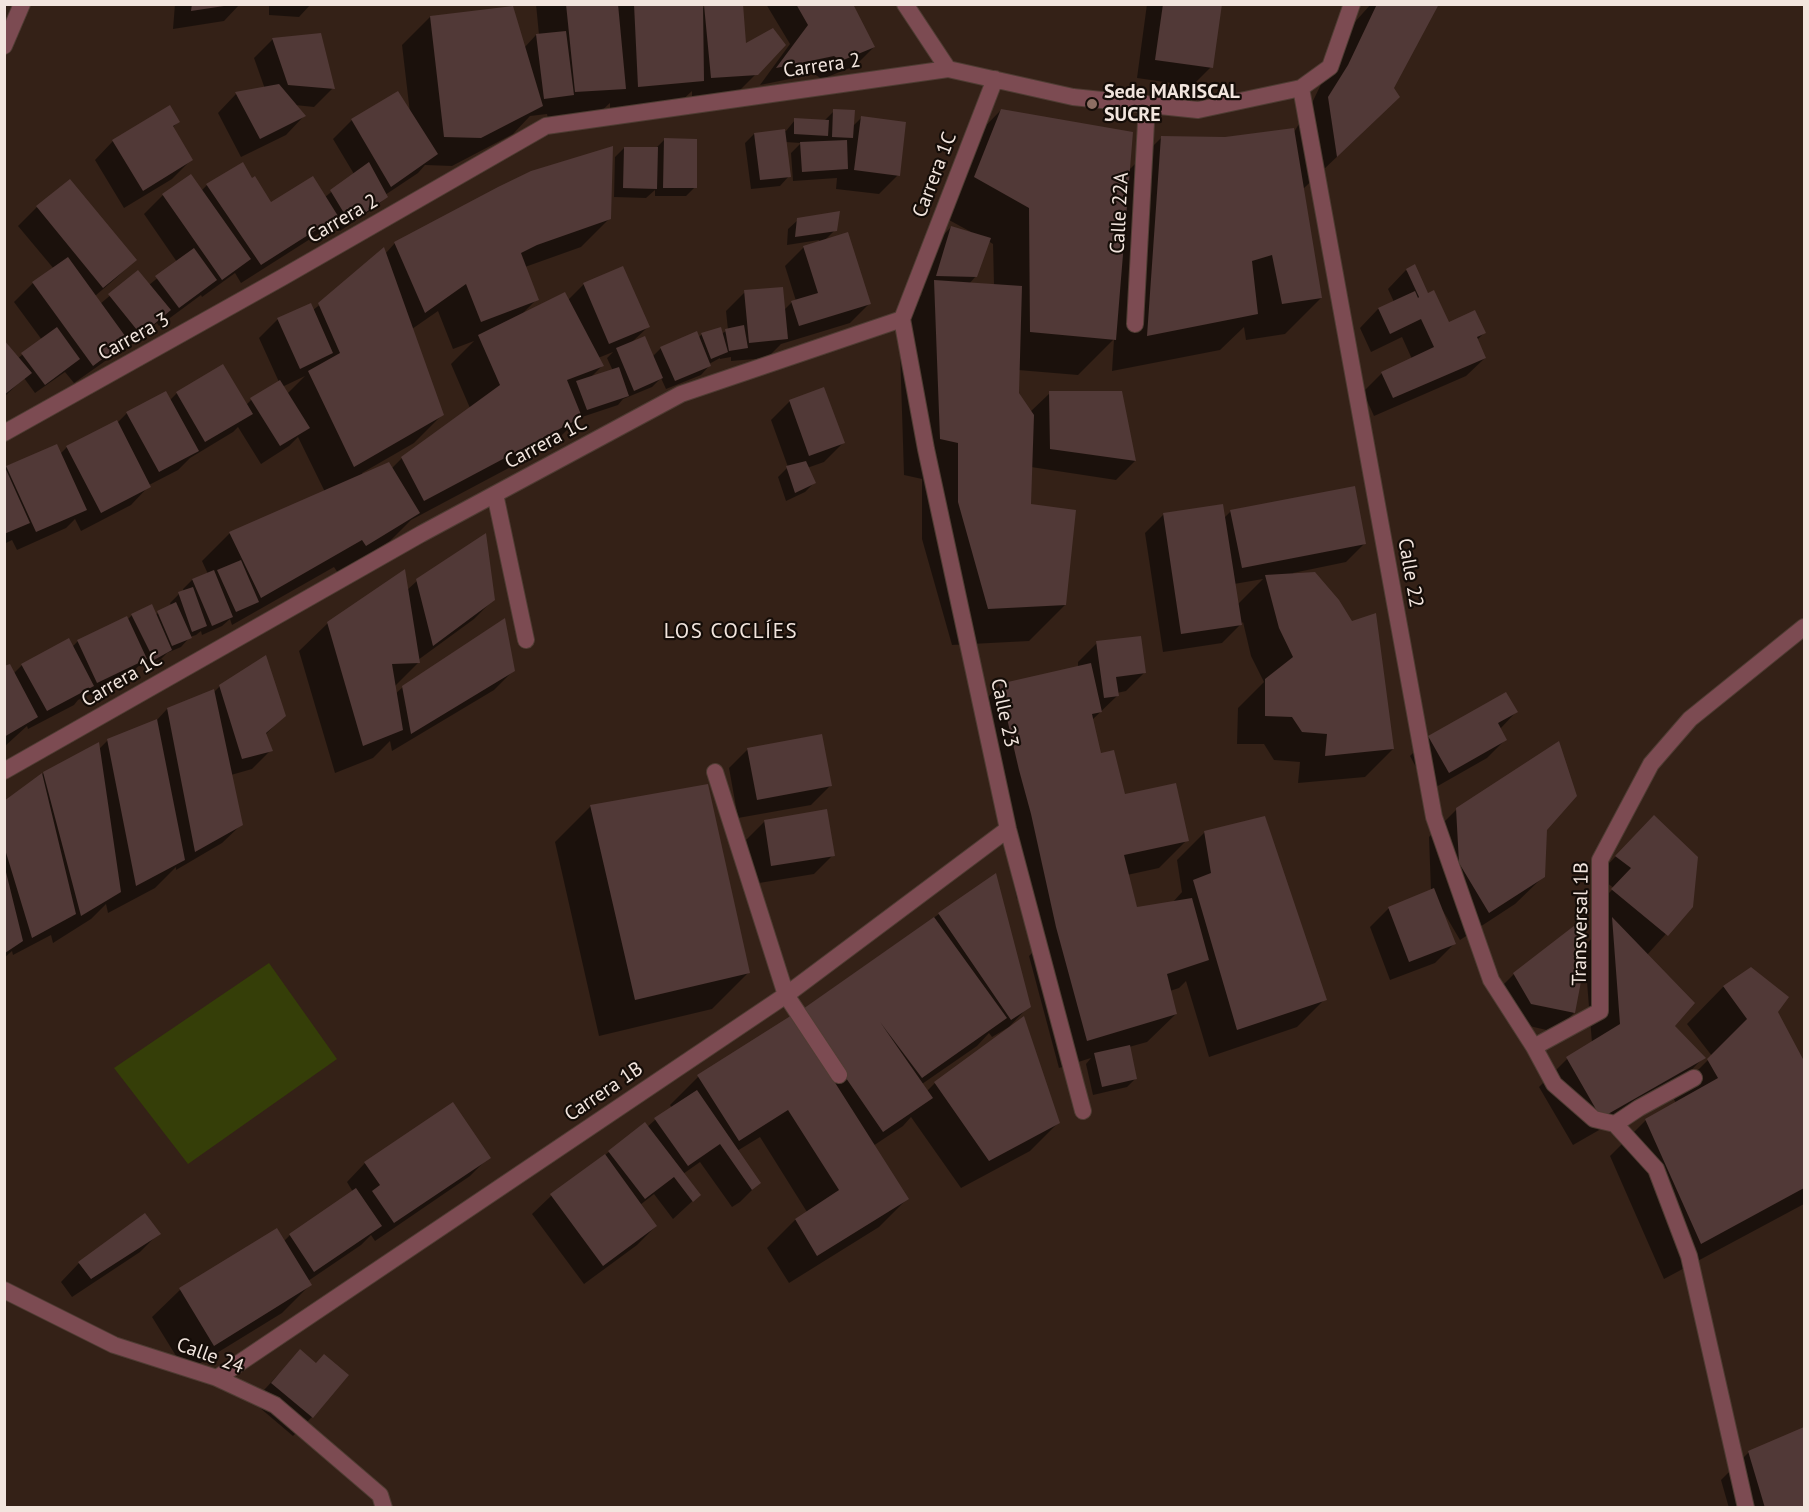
<!DOCTYPE html>
<html>
<head>
<meta charset="utf-8">
<style>
  body { margin:0 }
  #map { position:relative; width:1809px; height:1512px; overflow:hidden; background:#342117; font-family:"PT Sans",sans-serif }
  canvas { display:block }
  .frame { position:absolute; inset:0; border:6px solid #f2e5de; pointer-events:none }
</style>
</head>
<body>
<div id="map">
<canvas width="1809" height="1512"></canvas>
<div class="frame"></div>
</div>
<script>
const ctx = document.querySelector('canvas').getContext('2d');
ctx.lineJoin = 'round';
function fillPath(path, color) { ctx.fillStyle = color; ctx.fill(path, 'evenodd'); }
const shape = rows => new Path2D(rows.map(r => 'M' + r).join(''));
function trace(path, color, width, dash) { ctx.strokeStyle = color; ctx.lineWidth = width; ctx.lineCap = dash ? 'butt' : 'round'; ctx.setLineDash(dash || []); ctx.stroke(path); }
function label(font, color, halo, rows, align = 'center') {
  ctx.font = font + ' "PT Sans",sans-serif'; ctx.lineWidth = 4.5; ctx.setLineDash([]); ctx.textBaseline = 'middle'; ctx.strokeStyle = halo; ctx.fillStyle = color; for (const [text, x, y, turn = 0] of rows) {
    ctx.save(); ctx.translate(x, y); ctx.rotate((+turn || 0) * Math.PI / 180); ctx.textAlign = isNaN(turn) ? turn : align; if (halo) ctx.strokeText(text, 0, 0); ctx.fillText(text, 0, 0); ctx.restore();
  }
}
const green = shape([
  [269,963,337,1059,188,1164,114,1068]
]);
const shadow = shape([
  [175,4,240,4,224,21,173,29],
  [269,4,311,4,299,17,269,15],
  [536,4,702,4,702,9,705,6,741,4,745,45,757,73,737,93,692,97,692,91,674,108,610,114,610,103,596,116,548,119,547,114,530,116,513,134,452,166,425,165,418,173,385,195,386,197,377,206,340,231,333,219,318,234,241,283,235,273,202,297,201,295,159,326,157,323,121,353,118,349,108,359,74,383,65,372,35,393,24,378,4,397,4,343,18,358,42,340,14,302,33,283,54,269,18,226,37,207,135,260,116,278,95,296,100,304,138,272,149,285,177,262,144,214,163,195,190,176,201,191,207,185,251,180,271,204,325,197,354,174,333,139,352,120,410,113,402,45,430,17,524,48,536,35,539,35],
  [766,4,852,4,874,47,855,66,822,79,814,74,760,85,790,44],
  [1147,4,1220,4,1211,67,1192,86,1137,78],
  [1371,4,1437,4,1361,134,1303,189,1321,298,1285,334,1246,340,1244,327,1220,350,1112,371,1114,339,1078,375,1018,370,1017,394,1030,412,1050,393,1120,392,1135,461,1116,480,1031,467,1029,506,1065,605,1029,641,952,645,922,539,922,479,904,475,899,318,922,294,919,294,933,246,951,227,971,233,971,232,938,214,965,147,1001,110,1128,171,1162,137,1225,138,1294,132,1312,103,1346,32],
  [988,241,993,244,994,285,969,284,976,276],
  [273,39,333,88,314,107,295,105,304,116,286,135,241,157,218,113,236,94,265,89,254,58],
  [834,111,852,127,862,117,898,175,879,194,836,189,837,178,793,181,791,153,801,143,785,142,789,176,780,186,751,189,745,143,754,134,786,131,795,120,825,120],
  [178,122,172,128,191,160,172,179,124,208,95,160,113,141],
  [664,140,695,187,686,196,655,196,655,190,646,198,614,197,615,157,624,148,655,149],
  [609,219,581,247,525,267,537,299,523,313,568,300,584,284,648,327,632,342,652,357,661,348,698,338,702,334,721,334,728,330,726,311,745,292,783,311,792,302,796,301,785,266,804,247,820,242,819,240,787,245,788,229,798,220,835,230,824,241,869,304,850,323,781,344,767,358,731,361,731,357,720,359,720,358,709,364,710,365,701,375,666,389,661,378,652,387,623,399,618,405,579,418,552,445,411,520,390,541,338,573,334,567,232,625,230,619,222,626,202,635,201,631,196,635,190,637,181,647,167,653,161,659,144,668,142,663,126,678,78,700,74,705,28,729,27,726,4,747,4,668,13,674,22,665,72,647,78,641,127,620,132,615,155,615,171,606,170,603,179,594,184,592,183,589,192,580,208,574,202,561,230,533,325,492,298,437,289,446,261,464,238,427,233,432,190,458,178,470,149,485,149,486,131,505,81,531,75,519,66,528,17,550,12,540,4,544,4,467,56,446,60,454,67,447,117,423,127,413,165,393,169,401,177,393,223,366,246,405,251,400,279,382,259,338,278,319,313,310,385,254,395,243],
  [438,311,453,349,474,341,451,364,470,408,402,458,391,469,363,475,362,473,414,443,442,415,412,329],
  [613,352,607,358,613,371,590,378,602,366,598,358],
  [305,376,287,394,282,387],
  [1406,270,1428,295,1448,324,1484,333,1477,340,1485,358,1466,376,1374,416,1363,392,1382,373,1412,359,1402,337,1371,352,1360,328,1378,309,1394,302,1388,289],
  [790,401,843,443,824,462,807,468,814,483,805,492,786,501,778,477,788,467,771,420],
  [1231,511,1365,543,1346,562,1293,573,1393,749,1365,777,1298,783,1300,762,1274,760,1264,744,1237,744,1238,708,1264,682,1251,656,1243,622,1222,643,1163,652,1145,533,1164,514,1224,518],
  [1263,579,1238,604,1234,584],
  [417,581,493,600,474,619,418,660,418,663,394,687,395,694,403,687,513,671,494,690,392,751,390,741,373,758,335,773,299,651,328,623,407,590],
  [1097,643,1145,672,1126,691,1117,693,1117,696,1092,720,1100,755,1123,794,1187,840,1159,868,1127,875,1136,909,1172,903,1182,892,1177,860,1205,832,1325,999,1297,1027,1209,1057,1186,981,1179,988,1170,991,1176,1014,1147,1042,1129,1047,1136,1078,1127,1087,1093,1095,1086,1064,1091,1058,1059,1068,1029,956,1038,947,1027,897,1017,899,1004,844,981,704,1000,685,1078,668,1078,662],
  [220,686,284,716,265,735,271,750,252,769,231,775,242,824,222,843,176,870,176,867,155,888,108,913,106,904,91,919,53,943,51,935,13,955,12,951,4,958,4,803,44,773,98,750,108,740,156,721,167,709,213,693],
  [1506,694,1516,712,1500,729,1506,739,1487,758,1429,791,1410,756,1429,737],
  [748,749,830,786,811,805,738,818,729,768],
  [591,806,748,973,712,1009,599,1036,555,842],
  [1457,809,1546,830,1544,876,1515,904,1460,940,1443,911,1442,912,1454,944,1435,963,1390,980,1370,927,1389,908,1431,891,1429,837],
  [765,821,833,855,814,874,753,884,746,840],
  [1635,836,1691,906,1647,955,1673,1026,1703,1058,1676,1086,1573,1145,1539,1087,1567,1059,1592,1043,1584,946,1609,922,1593,909,1614,888,1597,876],
  [939,914,1029,1006,1009,1027,992,1037,989,1033,977,1046,922,1084,927,1091,935,1083,1024,1018,1058,1123,1030,1151,961,1188,911,1117,903,1126,873,1146,907,1199,879,1227,789,1283,767,1248,795,1220,807,1212,760,1137,737,1151,759,1183,740,1202,732,1207,700,1162,683,1174,699,1195,673,1219,654,1194,640,1205,656,1226,637,1245,584,1284,532,1214,551,1196,609,1152,647,1127,655,1120,672,1108,670,1105,698,1077,792,1017],
  [1751,969,1804,1064,1804,1204,1664,1279,1610,1156,1646,1120,1676,1103,1672,1096,1712,1056,1687,1024,1723,987],
  [1514,974,1574,1013,1555,1032,1512,1022,1495,993],
  [489,1157,470,1176,375,1241,371,1235,361,1245,308,1281,310,1285,282,1313,186,1372,152,1317,180,1290,283,1242,290,1235,353,1192,347,1182,365,1163],
  [159,1233,140,1252,72,1297,61,1282,79,1263],
  [300,1351,316,1364,347,1376,312,1417,293,1436,253,1402],
  [1804,1428,1804,1508,1729,1508,1721,1480,1749,1452]
]);
const building = shape([
  [192,4,224,4,224,6,191,11],
  [566,4,618,4,626,89,575,92],
  [634,4,703,4,704,81,638,87],
  [743,4,746,43,773,28,786,45,758,75,711,78,704,5],
  [796,4,853,4,875,47,841,61,834,56,776,68,808,25],
  [1163,4,1222,4,1213,68,1155,60],
  [1377,4,1439,4,1394,88,1400,97,1337,157,1328,97,1348,65],
  [513,6,543,106,481,138,444,137,430,16],
  [566,31,574,95,544,99,536,34],
  [321,33,335,89,288,85,272,38],
  [279,84,306,116,260,139,235,92],
  [398,91,438,154,391,187,351,119],
  [170,105,180,122,173,126,193,160,143,191,112,140],
  [833,109,855,110,853,138,832,137],
  [1001,109,1133,132,1116,340,1030,332,1029,208,974,177],
  [861,116,906,122,900,176,854,170],
  [794,118,829,120,828,136,794,134],
  [1294,128,1322,298,1282,304,1272,255,1252,261,1258,314,1147,336,1161,136,1225,137],
  [785,129,791,177,760,180,754,133],
  [664,138,697,139,697,188,663,188],
  [847,140,848,169,802,172,800,142],
  [613,146,611,219,537,245,521,253,539,300,481,322,466,284,425,313,394,242,498,187,531,171],
  [624,147,658,147,657,189,623,188],
  [243,162,252,178,255,176,271,202,313,176,338,216,261,265,206,184],
  [369,162,388,197,350,223,330,190],
  [191,174,251,259,222,280,162,194],
  [70,179,137,260,103,288,36,206],
  [840,211,837,231,795,237,797,218],
  [951,226,991,238,977,277,936,276],
  [848,232,871,304,799,326,791,301,818,293,803,246],
  [384,247,444,415,354,467,308,371,340,353,318,303],
  [194,248,217,280,179,308,155,276],
  [68,257,128,340,93,366,32,282],
  [1415,264,1428,293,1434,290,1449,322,1475,310,1486,333,1477,337,1486,358,1393,398,1381,372,1434,347,1421,319,1390,334,1378,308,1415,291,1418,298,1419,297,1406,269],
  [623,266,650,327,609,344,583,283],
  [138,270,171,310,141,335,108,294],
  [934,280,1022,286,1019,393,1034,415,1031,504,1076,510,1066,605,988,609,958,502,958,443,940,439],
  [783,287,788,339,749,343,744,290],
  [565,292,604,366,567,380,582,417,424,501,401,457,500,385,478,335],
  [311,303,333,353,300,369,277,318],
  [744,325,748,348,729,351,725,329],
  [57,327,80,359,45,385,21,353],
  [721,327,728,352,711,359,701,333],
  [697,331,711,366,675,381,660,347],
  [645,336,663,378,634,391,616,348],
  [4,340,32,373,4,395],
  [223,364,253,414,205,442,176,392],
  [619,367,629,396,587,410,576,381],
  [280,380,310,428,280,446,250,398],
  [824,387,845,443,809,456,789,400],
  [166,391,199,451,159,472,126,412],
  [1049,391,1122,391,1136,461,1050,449],
  [117,420,151,487,101,513,66,446],
  [57,444,87,510,36,532,6,466],
  [806,461,816,483,795,493,786,466],
  [389,462,420,513,366,546,362,540,261,598,229,532],
  [4,465,30,523,4,534],
  [1355,486,1366,544,1242,568,1230,510],
  [1223,504,1242,625,1181,634,1163,513],
  [486,533,495,600,433,646,416,579],
  [241,560,259,602,236,612,217,570],
  [405,569,420,663,392,664,403,730,363,746,327,622],
  [214,570,233,617,212,626,192,579],
  [1315,572,1339,600,1352,621,1376,613,1394,749,1325,756,1327,734,1302,732,1292,717,1265,716,1265,679,1293,657,1279,628,1265,575],
  [193,587,207,626,192,632,178,592],
  [176,602,192,638,172,646,157,611],
  [152,604,172,650,154,660,131,614],
  [127,616,147,659,97,683,77,640],
  [505,618,515,671,411,734,402,686],
  [1141,636,1146,673,1116,677,1119,696,1104,698,1096,641],
  [69,638,94,686,47,711,21,664],
  [266,655,286,716,266,733,273,751,242,759,219,685],
  [1091,663,1102,712,1092,714,1101,753,1114,750,1125,794,1176,783,1189,841,1124,855,1137,907,1192,898,1209,960,1167,974,1177,1014,1087,1041,1056,927,1031,814,1019,770,999,684],
  [10,664,38,717,4,737,4,666],
  [214,689,243,825,195,852,167,708],
  [1506,692,1518,712,1498,723,1507,740,1449,773,1428,736],
  [157,719,185,860,136,886,107,739],
  [822,734,832,786,757,800,747,748],
  [1559,741,1577,796,1547,830,1545,877,1489,913,1459,863,1456,808],
  [99,742,121,892,81,916,43,772],
  [42,773,76,914,32,938,4,846,4,801],
  [708,784,750,973,635,1000,590,805],
  [827,809,835,856,771,866,764,820],
  [1654,815,1698,857,1693,907,1668,936,1611,889,1631,868,1615,856],
  [1265,816,1327,1000,1237,1030,1193,880,1211,873,1204,831],
  [5,868,23,941,5,953],
  [996,873,1031,1007,1011,1020,938,913],
  [1434,888,1456,944,1409,962,1388,907],
  [934,917,1007,1018,922,1078,880,1022,933,1098,883,1132,800,1011],
  [1612,917,1695,1003,1675,1026,1706,1058,1601,1118,1566,1057,1620,1024],
  [1579,922,1584,966,1575,1013,1531,1004,1513,973],
  [1751,967,1789,997,1778,1012,1804,1061,1804,1188,1701,1244,1645,1119,1718,1078,1707,1059,1747,1019,1723,986],
  [792,1015,909,1199,817,1256,795,1219,839,1190,788,1110,739,1141,697,1075],
  [1024,1016,1060,1123,989,1161,934,1082],
  [1130,1045,1137,1079,1102,1087,1094,1053],
  [697,1090,761,1183,752,1190,720,1144,688,1166,654,1118],
  [453,1102,491,1158,394,1223,372,1191,380,1185,364,1162],
  [645,1122,701,1195,693,1202,674,1177,645,1199,608,1151],
  [605,1154,657,1226,603,1266,550,1194],
  [356,1188,382,1226,314,1272,289,1234],
  [145,1213,161,1234,91,1279,78,1262],
  [277,1228,312,1285,214,1346,179,1288],
  [300,1349,316,1363,324,1354,349,1375,313,1418,271,1383],
  [1804,1427,1804,1508,1765,1508,1748,1451]
]);
const minor = shape([
  [905,4,948,69],
  [4,46,22,4],
  [1301,88,1434,817,1491,980,1534,1047,1554,1084,1594,1119,1615,1124,1656,1169,1689,1256,1746,1508],
  [902,319,926,449,1008,829,1083,1111],
  [902,319,995,79],
  [1135,324,1147,104],
  [4,433,283,277,546,126,948,69,1073,97,1198,110,1301,88,1330,67,1352,4],
  [495,494,526,640],
  [4,771,421,534,681,394,902,319],
  [715,772,786,995,839,1075],
  [1534,1047,1600,1011,1600,860,1651,764,1690,719,1804,627],
  [1615,1124,1639,1108,1694,1078],
  [4,1290,114,1345,217,1378,275,1405,380,1495,384,1508],
  [217,1378,786,995,1008,829]
]);
const markers = [
  [1092,104,6,"#8d6e63"]
];
const streetNames = [
  ["Carrera 2",822,66,-8],
  ["Carrera 1C",935,175,-69],
  ["Calle 22A",1120,213,-87],
  ["Carrera 2",343,219,-30],
  ["Carrera 3",134,337,-29],
  ["Carrera 1C",546,443,-28],
  ["Calle 22",1410,573,80],
  ["Carrera 1C",122,680,-30],
  ["Calle 23",1004,713,78],
  ["Transversal 1B",1581,924,-89],
  ["Carrera 1B",604,1092,-34],
  ["Calle 24",210,1356,20]
];
const poiNames = [
  ["Sede MARISCAL",1104,92],
  ["SUCRE",1104,115]
];
const neighbourhoodNames = [
  ["LOS COCLÍES",731,632]
];
fillPath(green, '#353e08');
fillPath(shadow, '#0007');
fillPath(building, '#513937');
trace(minor, '#4f3c33', 18);
trace(minor, '#7c4b52', 16);
for (const [x, y, r, color] of markers) { const dot = new Path2D(); dot.arc(x, y, r, 0, 2 * Math.PI); ctx.fillStyle = color; ctx.fill(dot); trace(dot, '#150d08', 2); }
label('20px', '#f2e5de', '#150d08', streetNames);
label('bold 20px', '#f2e5de', '#150d08', poiNames, 'left');
ctx.letterSpacing = '1.5px';
label('21px', '#f2e5de', '#150d08', neighbourhoodNames);
ctx.letterSpacing = '0px';
</script>
</body>
</html>
